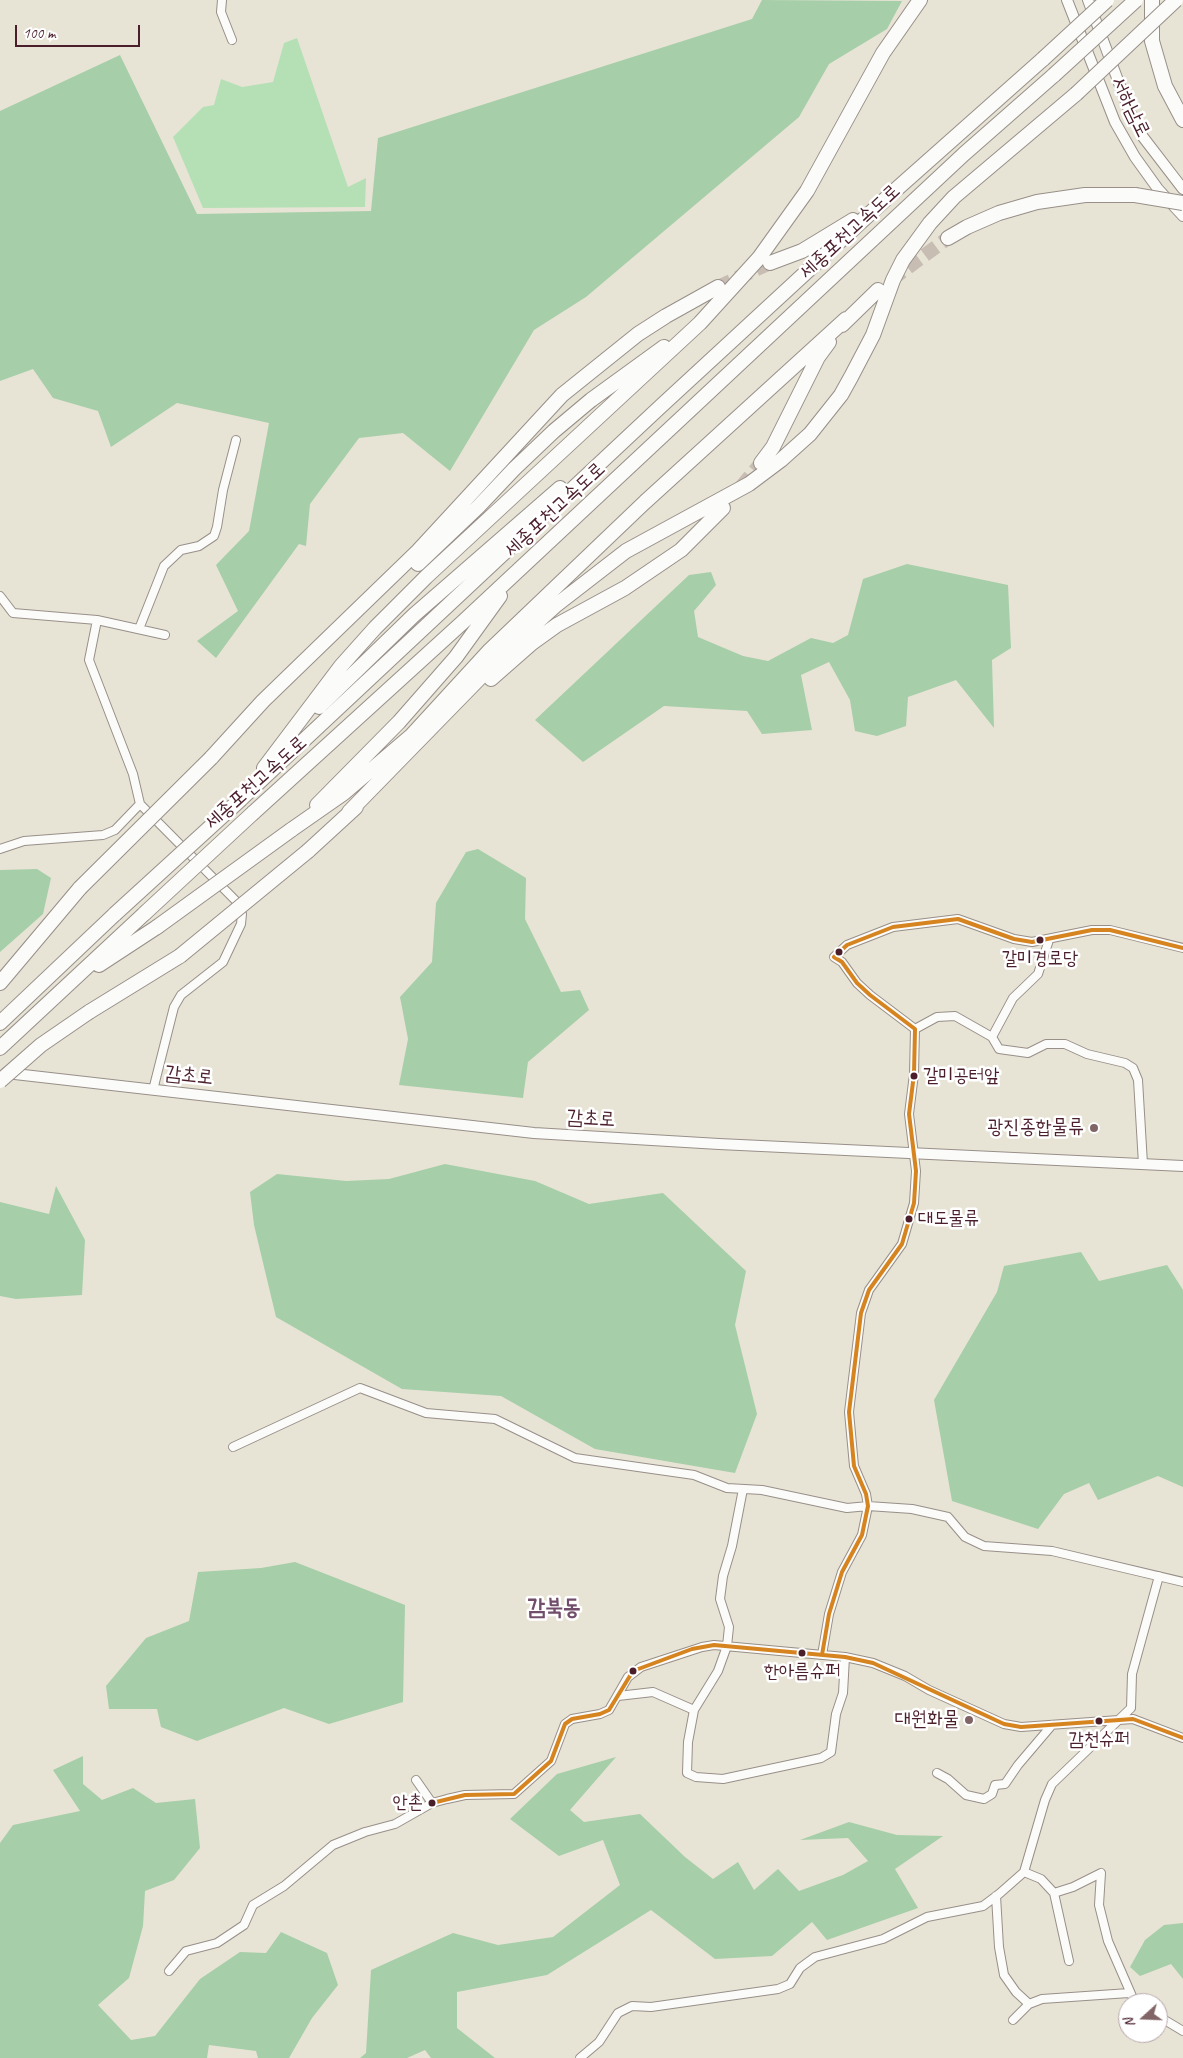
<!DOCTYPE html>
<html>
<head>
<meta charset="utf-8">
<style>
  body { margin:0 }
  #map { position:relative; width:1183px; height:2058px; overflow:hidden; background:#e7e4d5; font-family:Caveat,sans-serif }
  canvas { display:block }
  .north { position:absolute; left:1118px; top:1993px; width:50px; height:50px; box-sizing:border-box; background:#fff; border:1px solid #b7a5aa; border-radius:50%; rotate:250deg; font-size:14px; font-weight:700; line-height:20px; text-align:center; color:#4a1f2b }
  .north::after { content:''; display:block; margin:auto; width:18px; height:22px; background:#816466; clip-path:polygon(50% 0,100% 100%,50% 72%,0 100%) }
  .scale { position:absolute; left:15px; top:25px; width:125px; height:22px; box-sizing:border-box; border:2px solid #4a1f2b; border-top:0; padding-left:6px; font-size:15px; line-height:18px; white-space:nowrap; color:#4a1f2b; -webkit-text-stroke:4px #fff; paint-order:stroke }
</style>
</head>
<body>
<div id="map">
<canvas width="1183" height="2058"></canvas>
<div class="north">N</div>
<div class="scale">100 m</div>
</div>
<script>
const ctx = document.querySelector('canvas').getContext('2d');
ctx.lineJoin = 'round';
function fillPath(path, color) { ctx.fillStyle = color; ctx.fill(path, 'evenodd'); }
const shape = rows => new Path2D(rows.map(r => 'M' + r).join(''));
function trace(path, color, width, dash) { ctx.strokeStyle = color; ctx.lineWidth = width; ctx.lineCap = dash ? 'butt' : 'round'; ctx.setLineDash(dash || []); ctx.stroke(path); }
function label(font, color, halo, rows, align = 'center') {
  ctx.font = font + ' Caveat,"Poor Story",sans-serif'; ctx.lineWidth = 5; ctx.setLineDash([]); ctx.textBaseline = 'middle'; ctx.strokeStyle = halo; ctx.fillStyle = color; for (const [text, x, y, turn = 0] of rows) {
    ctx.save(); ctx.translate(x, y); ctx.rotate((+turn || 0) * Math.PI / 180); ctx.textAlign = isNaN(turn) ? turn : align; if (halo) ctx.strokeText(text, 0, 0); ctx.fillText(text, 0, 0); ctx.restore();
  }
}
const green = shape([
  [297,38,348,187,366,178,365,207,203,208,173,137,203,107,214,105,221,79,242,87,273,82,284,43]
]);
const forest = shape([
  [762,0,902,1,887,29,829,64,799,117,586,297,534,330,450,471,403,433,359,438,310,504,306,546,299,544,216,658,197,641,238,611,216,565,249,531,269,423,177,403,111,447,98,411,53,398,33,369,0,381,0,111,120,55,197,214,371,211,378,138,752,19],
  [907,564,1008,585,1011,648,992,660,994,728,956,680,908,697,906,726,877,736,855,731,850,700,829,662,801,675,812,730,762,734,747,711,664,706,583,762,535,720,689,575,711,572,716,585,694,611,698,637,743,656,768,661,811,638,833,643,848,635,863,579],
  [478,849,526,878,525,919,561,992,580,990,589,1010,528,1062,523,1098,399,1085,408,1039,400,997,432,962,436,903,466,852],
  [37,869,51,878,43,914,0,952,0,870],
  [445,1164,535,1181,589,1204,663,1193,746,1271,735,1325,757,1414,735,1473,595,1449,501,1396,402,1389,276,1317,254,1225,250,1192,277,1174,346,1181,389,1179],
  [56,1186,85,1240,82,1295,16,1299,0,1296,0,1202,49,1214],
  [1081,1252,1099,1281,1167,1265,1183,1290,1183,1487,1158,1476,1098,1500,1089,1483,1064,1494,1038,1529,952,1501,934,1400,997,1292,1004,1266],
  [295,1562,405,1605,403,1702,329,1724,284,1708,197,1741,161,1727,157,1709,109,1709,106,1686,146,1638,189,1621,198,1572,261,1568],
  [83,1756,83,1784,102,1800,133,1788,156,1803,195,1799,200,1848,174,1880,145,1891,143,1926,129,1978,98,2005,131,2040,155,2036,200,1979,240,1952,266,1953,281,1932,327,1953,338,1985,312,2018,289,2058,258,2058,256,2051,209,2045,207,2058,0,2058,0,1843,13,1825,80,1811,53,1770],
  [616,1757,570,1810,584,1822,640,1814,685,1857,713,1879,738,1862,754,1890,778,1869,799,1891,843,1875,868,1861,848,1838,800,1840,849,1822,897,1835,943,1836,895,1869,918,1908,827,1940,812,1922,772,1956,715,1959,651,1910,547,1975,457,1992,457,2028,495,2058,431,2058,425,2050,407,2058,360,2058,366,2053,371,1970,453,1933,498,1945,553,1937,620,1885,603,1840,559,1856,510,1819,557,1774],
  [1183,1923,1183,1979,1171,1964,1140,1976,1130,1967,1145,1940,1164,1925]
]);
const motorwayTunnel = shape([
  [891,280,948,238],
  [718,287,770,263],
  [741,487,761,463]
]);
const minor = shape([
  [222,0,221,12,232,40],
  [0,596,13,613,97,620,89,660,133,774,140,804],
  [97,620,165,635],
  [139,629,164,566,181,550,199,546,214,536,217,527,223,490,236,440],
  [0,849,24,841,103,835,115,830,140,804,238,903,242,914,241,924,223,962,181,995,174,1007,153,1090],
  [915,1029,937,1017,955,1016,992,1037,999,1049,1028,1053,1046,1044,1065,1044,1087,1054,1125,1063,1133,1068,1138,1080,1143,1164],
  [992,1037,1013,998,1038,974,1049,940],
  [233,1447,360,1388,426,1413,495,1419,575,1458,694,1475,727,1488,762,1490,847,1508,868,1506,912,1509,948,1517,965,1537,984,1546,1052,1551,1183,1582],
  [743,1489,732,1546,723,1576,720,1599,729,1627,727,1646,718,1671,694,1710,688,1742,687,1773,696,1777,723,1779,821,1758,831,1752,836,1714,843,1693,845,1657],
  [822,1655,829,1614,842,1572,862,1535,868,1506,866,1494,854,1466,849,1412,861,1313,869,1290,902,1244,914,1203,916,1171,909,1114,914,1074,915,1029,870,995,857,983,842,962,834,957,847,945,893,927,958,919,1014,939,1032,942,1092,930,1110,930,1183,948],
  [618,1696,653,1692,694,1710],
  [937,1773,948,1779,966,1795,984,1799,992,1794,995,1785,1005,1784,1018,1765,1052,1725],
  [416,1780,432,1803],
  [1024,1872,1041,1879,1054,1893,1069,1961],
  [1054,1893,1073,1887,1101,1873,1099,1905,1108,1941,1135,2003],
  [996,1896,999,1947,1004,1975,1016,1992,1029,2004],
  [169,1971,186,1951,217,1943,244,1925,253,1905,284,1886,333,1845,365,1832,395,1824,432,1803,447,1799,465,1795,514,1794,551,1761,565,1724,572,1719,600,1714,609,1710,628,1677,641,1667,702,1647,714,1645,845,1657,873,1663,905,1676,929,1690,1004,1724,1021,1727,1133,1719,1183,1738],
  [1158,2016,1183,2031],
  [1013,2020,1029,2004,1042,1999,1129,1993],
  [580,2058,599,2042,618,2013,632,2006,651,2007,778,1989,790,1984,800,1968,815,1957,883,1939,927,1917,983,1906,999,1894,1024,1872,1045,1800,1052,1784,1131,1708,1132,1674,1159,1576]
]);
const secondary = shape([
  [1067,0,1115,122,1135,157,1158,189,1183,216],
  [1088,0,1129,110,1143,137,1183,189],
  [6,1073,534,1133,719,1144,1183,1166]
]);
const motorway = shape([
  [1152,0,1152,41,1165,86,1183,120],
  [948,238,967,227,999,213,1037,202,1085,195,1135,195],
  [770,263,802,251,853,220],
  [842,325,878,290],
  [761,463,773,447,818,357,829,342],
  [418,564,478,507,514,469,554,431,591,400,664,347],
  [491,679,532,643,557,625,625,588,681,550,723,508],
  [319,707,414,615,560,488],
  [211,758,263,701,418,551,562,395,638,334,666,316,718,287],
  [264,768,341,666,375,628,426,577,700,323,759,258,807,191,883,53,920,0],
  [241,799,660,407,891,194,1043,59],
  [317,805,399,722,456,657,500,596],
  [349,812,512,645,555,606,626,551,749,484,781,460,810,434,841,395,851,377,873,335,893,280,903,260,930,223,954,197,1076,94],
  [253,813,463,622,964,154,1054,75],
  [291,830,344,793,412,735,490,650,645,502,846,319],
  [308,851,356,807],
  [99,965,157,927],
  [0,983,80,888],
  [89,1012,180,956],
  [0,1023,115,914],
  [0,1048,145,913]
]);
const motorwayBridge = shape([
  [1043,59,1107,0],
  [1054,75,1136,0],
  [1076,94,1176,0],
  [1135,195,1183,203],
  [80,888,211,758],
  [145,913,253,813],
  [115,914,241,799],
  [157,927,291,830],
  [180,956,308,851],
  [0,1081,41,1045,89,1012]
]);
const bus1 = shape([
  [834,957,847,945,893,927,958,919,1014,939,1032,942,1092,930,1110,930,1183,948],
  [822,1655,829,1614,842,1572,862,1535,868,1506,866,1494,854,1466,849,1412,861,1313,869,1290,902,1244,914,1203,916,1171,909,1114,914,1074,915,1029,870,995,857,983,842,962,834,957],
  [432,1803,465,1795,514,1794,551,1761,565,1724,572,1719,600,1714,609,1710,633,1671,692,1649,714,1645,845,1657,873,1663,1004,1724,1021,1727,1133,1719,1183,1738]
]);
const markers = [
  [1040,940,4.5,"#4a1f2b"],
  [839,952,4.5,"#4a1f2b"],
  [914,1076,4.5,"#4a1f2b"],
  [1094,1128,5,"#816466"],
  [909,1219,4.5,"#4a1f2b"],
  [802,1653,4.5,"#4a1f2b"],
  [633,1671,4.5,"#4a1f2b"],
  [969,1720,5,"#816466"],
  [1099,1721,4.5,"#4a1f2b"],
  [432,1803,4.5,"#4a1f2b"]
];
const busNames = [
  ["갈미경로당",1040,959],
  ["갈미공터앞",923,1076,"left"],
  ["대도물류",918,1219,"left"],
  ["한아름슈퍼",802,1672],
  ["감천슈퍼",1099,1740],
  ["안촌",423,1803,"right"]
];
const streetNames = [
  ["서하남로",1130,107,64],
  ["세종포천고속도로",850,232,-43],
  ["세종포천고속도로",555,510,-43],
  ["세종포천고속도로",256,783,-42],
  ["감초로",189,1076,6],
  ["감초로",591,1119,3]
];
const poiNames = [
  ["광진종합물류",1084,1128],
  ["대원화물",959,1720]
];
const quarterNames = [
  ["감북동",554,1608]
];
fillPath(green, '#b5e0b6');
fillPath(forest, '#a6cea8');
trace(motorwayTunnel, '#c8bdb3', 14, [14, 7]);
trace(minor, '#988f89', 10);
trace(secondary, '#988f89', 12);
trace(motorway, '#988f89', 16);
trace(minor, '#fbfbf9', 8);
trace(secondary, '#fbfbf9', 10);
trace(motorway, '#fbfbf9', 14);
trace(motorwayBridge, '#988f89', 16, []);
trace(motorwayBridge, '#fbfbf9', 14);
trace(bus1, '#d6841f', 4);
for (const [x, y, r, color] of markers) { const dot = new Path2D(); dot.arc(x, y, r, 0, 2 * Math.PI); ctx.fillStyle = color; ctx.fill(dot); trace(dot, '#fff', 2); }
label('19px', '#4a1f2b', '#fff', busNames);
label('20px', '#4a1f2b', '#fff', streetNames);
label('20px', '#4a1f2b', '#fff', poiNames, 'right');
label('bold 22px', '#704d6a', '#fff', quarterNames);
</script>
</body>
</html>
